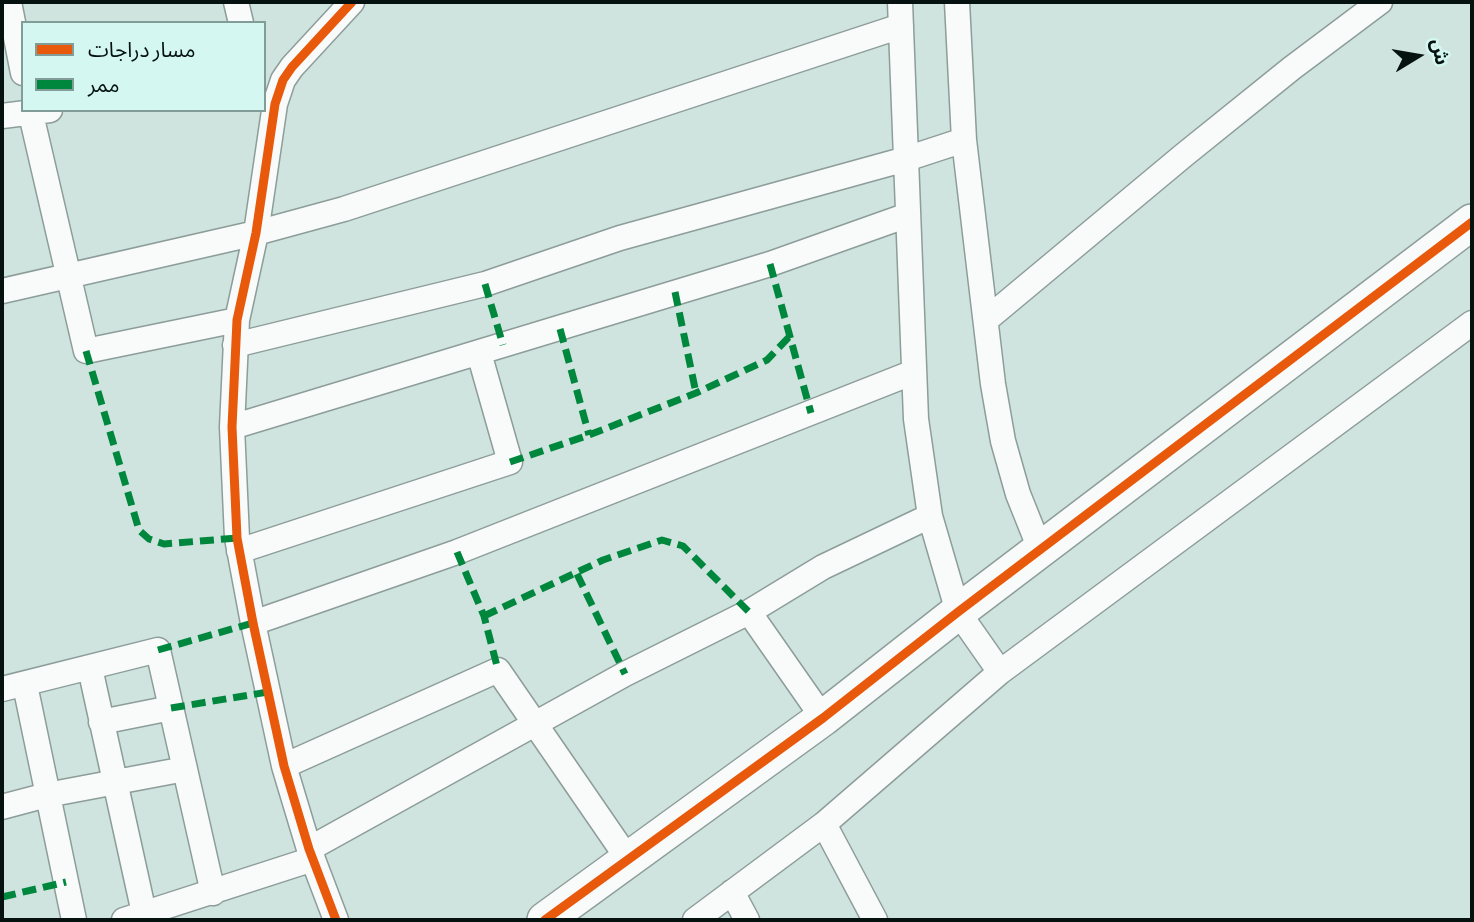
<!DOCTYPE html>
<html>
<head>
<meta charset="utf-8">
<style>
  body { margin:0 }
  #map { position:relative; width:1474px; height:922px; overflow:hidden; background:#cfe3df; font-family:"Sofia Sans Condensed","Noto Sans Arabic",sans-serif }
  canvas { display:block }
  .frame { position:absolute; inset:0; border:4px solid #061210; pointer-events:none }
  .legend { position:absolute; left:21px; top:21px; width:245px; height:91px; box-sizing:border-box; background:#d4f8f1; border:2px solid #829c97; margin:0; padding:9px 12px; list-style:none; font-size:21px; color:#061210 }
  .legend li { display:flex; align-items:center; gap:14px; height:35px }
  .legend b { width:35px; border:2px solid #829c97 }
  .north { position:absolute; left:1383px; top:21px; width:70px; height:70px; -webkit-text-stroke:5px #d4f8f1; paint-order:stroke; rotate:79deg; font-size:19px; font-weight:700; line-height:28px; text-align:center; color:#061210 }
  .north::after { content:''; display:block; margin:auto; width:24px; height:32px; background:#061210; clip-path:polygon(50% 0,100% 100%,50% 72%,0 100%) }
</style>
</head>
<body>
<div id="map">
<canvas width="1474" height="922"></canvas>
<div class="frame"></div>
<ul class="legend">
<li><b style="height:9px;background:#e8590c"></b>مسار دراجات</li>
<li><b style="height:9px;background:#00873e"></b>ممر</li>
</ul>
<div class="north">ش</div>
</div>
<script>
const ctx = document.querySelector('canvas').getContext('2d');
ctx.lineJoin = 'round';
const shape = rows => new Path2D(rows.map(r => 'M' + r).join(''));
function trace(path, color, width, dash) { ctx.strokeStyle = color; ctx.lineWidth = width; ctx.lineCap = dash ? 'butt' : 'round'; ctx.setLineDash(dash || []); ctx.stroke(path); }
const street = shape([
  [9,2,23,73],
  [236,2,241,23],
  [900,2,916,419,930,516,958,612,1000,672],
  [957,2,964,140,993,384,1003,441,1018,494,1040,549],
  [30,110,86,351,237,320],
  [2,116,50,110],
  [2,291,256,233,344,209,901,26],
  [986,320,1184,155,1292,68,1380,2],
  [235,345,485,284,620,238,906,159,964,140],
  [232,427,770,264,908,215],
  [239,551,510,462,479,353],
  [749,612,823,718],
  [253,623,457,552,914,372],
  [90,668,144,913],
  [25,685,74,920],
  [2,689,158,650,213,893],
  [101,722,171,708],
  [284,766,498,670,628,859],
  [2,807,47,795,185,769],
  [824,824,875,920],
  [309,849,625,674,749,612,823,567,930,516],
  [732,892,747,920],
  [124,920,313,859],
  [336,920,309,849,284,766,253,623,237,538,232,427,237,320,256,233,275,104,283,80,292,67,352,2],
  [695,920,824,824,1000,672,1472,323]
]);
const secondary = shape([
  [545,920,823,718,958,612,1472,222]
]);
const quiet = shape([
  [770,264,811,413],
  [485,284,503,345],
  [675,292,696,393],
  [560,329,589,435],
  [86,351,139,530,149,539,164,544,237,538],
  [510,462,589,435,696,393,767,360,790,336],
  [457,552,484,616,498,670],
  [577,574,625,674],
  [484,616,603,560,662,540,683,546,749,612],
  [158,650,253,623],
  [171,708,268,692],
  [2,897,66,882]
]);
const cycleway = shape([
  [336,920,309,849,284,766,253,623,237,538,232,427,237,320,256,233,275,104,283,80,292,67,352,2],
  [545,920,823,718,958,612,1472,222]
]);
trace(street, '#8d9d99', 27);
trace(secondary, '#8d9d99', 38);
trace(street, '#f8fbfa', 24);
trace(secondary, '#f8fbfa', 35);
trace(quiet, '#00873e', 7, [14, 7]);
trace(cycleway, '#e8590c', 9);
</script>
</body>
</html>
